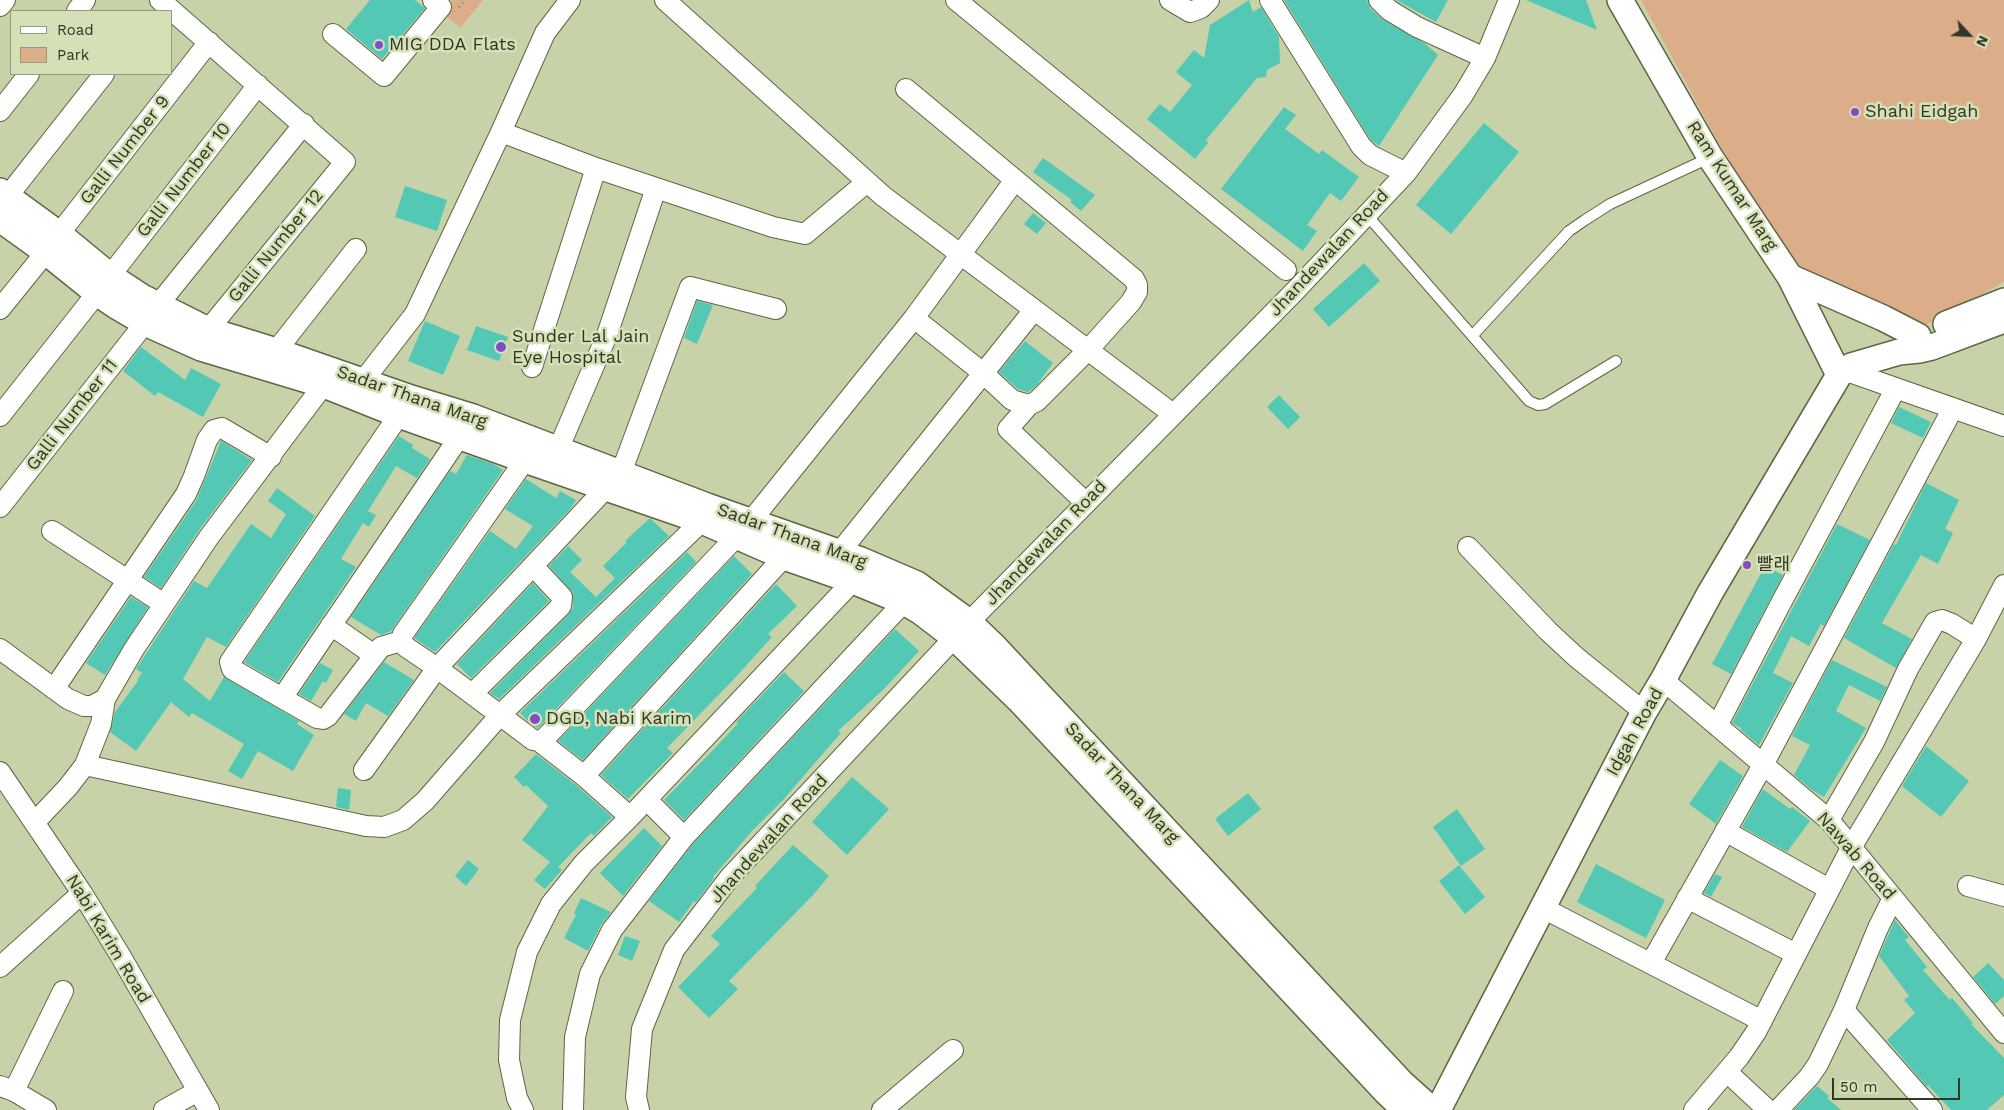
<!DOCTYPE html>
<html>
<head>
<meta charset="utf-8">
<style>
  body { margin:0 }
  #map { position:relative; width:2004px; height:1110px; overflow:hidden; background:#c7d2a9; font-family:"Work Sans",sans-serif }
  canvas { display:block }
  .legend { position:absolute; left:10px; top:10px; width:162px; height:65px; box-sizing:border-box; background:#d4e0b6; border:1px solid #939c7c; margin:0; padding:6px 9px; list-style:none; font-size:15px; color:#313625 }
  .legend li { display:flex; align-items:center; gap:10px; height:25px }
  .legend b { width:25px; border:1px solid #939c7c }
  .north { position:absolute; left:1944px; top:10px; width:50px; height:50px; -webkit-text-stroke:4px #d4e0b6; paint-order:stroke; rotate:115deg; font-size:14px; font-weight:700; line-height:20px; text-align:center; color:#313625 }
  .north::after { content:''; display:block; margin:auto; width:18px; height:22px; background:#313625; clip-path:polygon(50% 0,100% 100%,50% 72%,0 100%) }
  .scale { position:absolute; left:1832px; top:1078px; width:128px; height:22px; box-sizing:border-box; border:2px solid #313625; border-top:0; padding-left:6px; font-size:15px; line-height:18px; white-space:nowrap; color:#313625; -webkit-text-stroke:4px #d4e0b6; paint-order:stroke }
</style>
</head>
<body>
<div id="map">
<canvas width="2004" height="1110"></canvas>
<ul class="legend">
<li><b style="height:6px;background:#fff"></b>Road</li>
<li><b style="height:14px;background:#dbad89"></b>Park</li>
</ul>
<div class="north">N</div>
<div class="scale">50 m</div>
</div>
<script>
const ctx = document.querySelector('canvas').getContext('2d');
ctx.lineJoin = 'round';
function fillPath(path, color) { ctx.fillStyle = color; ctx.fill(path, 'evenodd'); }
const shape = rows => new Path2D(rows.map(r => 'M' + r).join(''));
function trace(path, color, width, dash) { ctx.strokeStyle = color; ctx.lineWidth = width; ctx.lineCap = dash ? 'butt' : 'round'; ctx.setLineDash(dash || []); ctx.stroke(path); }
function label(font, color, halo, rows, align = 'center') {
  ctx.font = font + ' "Work Sans","Noto Sans KR",sans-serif'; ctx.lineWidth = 5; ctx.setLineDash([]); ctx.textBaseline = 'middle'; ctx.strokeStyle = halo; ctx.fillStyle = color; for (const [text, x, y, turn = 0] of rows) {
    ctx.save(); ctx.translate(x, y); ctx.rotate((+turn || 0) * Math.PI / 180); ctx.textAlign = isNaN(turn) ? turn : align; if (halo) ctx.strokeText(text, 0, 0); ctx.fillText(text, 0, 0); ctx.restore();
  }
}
const green = shape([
  [452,0,483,0,460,28,442,13],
  [1641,0,2004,0,2004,282,1922,327,1859,322,1787,269]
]);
const building = shape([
  [370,0,415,0,425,8,382,59,346,29],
  [1249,0,1253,12,1261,7,1279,37,1280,63,1267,70,1266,77,1257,78,1206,140,1208,143,1195,159,1147,119,1160,104,1170,112,1192,85,1176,72,1194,50,1204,58,1210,25],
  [1284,0,1367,0,1370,8,1383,20,1424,43,1438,55,1379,146,1370,139],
  [1396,0,1448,0,1436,22],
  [1526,0,1586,0,1597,30],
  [1284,107,1296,115,1285,129,1319,154,1322,150,1359,177,1341,201,1330,193,1307,225,1317,231,1303,251,1221,189],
  [1484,123,1519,152,1451,234,1416,205],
  [1043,158,1095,195,1081,211,1070,202,1072,200,1033,172],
  [405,186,447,200,437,231,395,217],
  [1033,213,1046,223,1037,234,1024,224],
  [1364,263,1380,281,1329,327,1313,309],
  [697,301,713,305,697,344,684,338],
  [425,321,460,336,443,375,408,361],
  [476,326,508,337,499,361,467,350],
  [1025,341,1053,363,1036,386,1028,392,1018,389,999,372],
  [141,347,185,380,191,368,221,384,203,417,158,392,155,396,123,371],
  [1279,395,1300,417,1288,429,1267,407],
  [1899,407,1931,422,1923,438,1891,423],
  [399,436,413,445,412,448,430,459,417,478,396,466,368,511,376,515,369,527,363,523,341,559,356,567,278,682,244,662],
  [221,441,252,460,199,530,161,588,144,577,196,501],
  [467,455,493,464,503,470,391,631,381,635,351,617,450,471,456,474],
  [526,479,556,498,560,491,576,500,571,508,435,652,414,638,490,531,516,549,533,526,505,509],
  [1926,483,1959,500,1945,529,1953,533,1938,564,1921,555,1882,623,1912,639,1896,668,1844,638,1894,544,1896,545],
  [277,488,315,516,226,647,207,637,183,679,210,701,224,677,299,721,297,724,314,735,293,771,258,751,242,779,228,771,244,744,192,713,189,717,171,702,136,751,110,732,115,712,138,681,137,680,142,673,136,669,194,581,207,588,251,524,271,538,286,514,268,501],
  [650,518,669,536,499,699,490,693,569,614,573,608,573,593,549,566,568,546,582,560,570,572,596,597,615,578,603,566,627,542,625,541],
  [1837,524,1870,540,1824,626,1821,624,1809,646,1791,636,1773,673,1793,683,1759,745,1741,730,1741,728,1732,723],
  [687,552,696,562,538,728,530,723,520,713],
  [734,556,752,574,583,760,558,741],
  [1765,566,1783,575,1731,674,1712,664],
  [533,583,549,601,471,678,457,664],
  [776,584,797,606,768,634,772,637,734,679,667,748,673,753,628,799,601,775],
  [131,597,148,607,105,675,86,663],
  [895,629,919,651,884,689,838,731,841,733,826,750,783,800,752,831,713,877,714,878,696,902,694,901,679,922,649,901,693,844],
  [1832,660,1887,687,1880,701,1849,685,1836,711,1866,728,1824,797,1812,790,1794,775,1810,745,1792,736],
  [384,662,414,680,388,716,366,703,356,721,344,714],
  [320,663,333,670,326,683,323,681,311,701,299,694],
  [784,672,804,691,684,820,664,800,716,747,738,723,736,722],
  [1926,746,1969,781,1941,817,1902,786],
  [536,754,576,785,612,817,594,836,591,833,558,867,562,870,545,889,534,880,550,862,522,840,548,806,526,785,524,787,514,777],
  [1720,760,1743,776,1716,824,1689,804],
  [852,777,889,809,847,855,812,822],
  [338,788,351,790,349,810,336,807],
  [1762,790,1764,790,1790,809,1792,807,1810,821,1787,852,1742,827],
  [1248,793,1261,809,1228,836,1215,819],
  [1457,809,1485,849,1461,866,1433,827],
  [644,828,662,846,623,896,600,873],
  [793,845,829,876,813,895,729,981,738,989,709,1018,678,987,720,944,711,936,757,888,755,886],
  [468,860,479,869,466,886,455,876],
  [1596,864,1665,900,1646,938,1577,902],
  [1459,865,1485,897,1465,914,1439,881],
  [1715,874,1722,877,1711,897,1704,893],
  [581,898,611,912,601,925,588,951,564,938,576,915,574,913],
  [1895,920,1909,937,1905,940,1927,967,1923,970,1950,1000,1952,998,1973,1023,1971,1024,2004,1058,2004,1095,1987,1110,1951,1110,1928,1085,1927,1087,1887,1040,1915,1013,1904,1000,1909,996,1879,956],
  [625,936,640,941,632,961,618,955],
  [1988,963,2004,980,2004,996,1995,1004,1973,977],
  [1817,1086,1829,1096,1827,1098,1841,1110,1794,1110]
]);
const path = shape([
  [459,7,465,0]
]);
const service = shape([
  [1366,214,1529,401,1538,405,1545,404,1616,361],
  [1473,335,1569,231,1585,220,1610,204,1709,158]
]);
const minor = shape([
  [160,0,345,162,208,330],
  [665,0,883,196,1173,414],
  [956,0,1286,270],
  [1170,0,1190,12,1201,8,1209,0],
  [1270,0,1361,146,1370,155,1406,173],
  [1379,0,1389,10,1417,27,1485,58],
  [0,6,5,0],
  [77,11,85,0],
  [333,34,384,76,441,7,433,0],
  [906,89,1134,279,1137,285,1137,292,1131,302,1088,350,1037,401,1029,405,1012,400,983,373,914,318],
  [0,111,29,74],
  [501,132,596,168,773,227,805,234,867,182],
  [7,197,104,74],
  [59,234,209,42],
  [110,276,258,85],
  [158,305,304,124],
  [0,309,46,252],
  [276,351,356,249],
  [532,367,596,168],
  [1844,370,2004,426],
  [363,381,415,314,501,132,545,33,570,0],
  [1029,405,1008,429,1086,503],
  [399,415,230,662,232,669,282,698,460,436],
  [0,416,97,293],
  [558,450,607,335,656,188],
  [525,460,403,634,401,641,406,647,437,668,606,488],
  [621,473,690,287,776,309],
  [0,507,145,323],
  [702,521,500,715,533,740,539,741,545,738,737,536],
  [751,521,914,318,1015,180],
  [52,531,164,604],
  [1468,547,1548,631,1576,657,1644,712],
  [839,553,1034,310],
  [784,557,584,776,630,817,853,581],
  [331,625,374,655],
  [0,649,68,699,84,706,92,706,105,699,134,649,209,537,331,375],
  [1663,680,1829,820,2004,1033],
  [54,689,186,494,194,476,207,440,214,430,222,428,271,457],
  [472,694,561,606,562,597,533,566],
  [282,698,317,718,323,719,328,716,381,647,401,641],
  [1717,726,1781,603,1896,388],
  [539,741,584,776],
  [85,765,366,826,384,827,403,820,425,801,500,715,437,668,364,770],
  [0,772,82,893,120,955,209,1110],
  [647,800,684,837],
  [1829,820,1874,742,1908,669,1935,622,1942,620,1952,624,1976,639],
  [35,822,68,787,85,765,101,724,105,699],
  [1725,831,1829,889],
  [1968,886,2004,896],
  [1687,898,1796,954],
  [1543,908,1762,1021],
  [1651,963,1763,765,1953,408],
  [0,967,82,893],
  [1844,1010,1932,1110],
  [1727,1072,1768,1110],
  [0,1086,14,1091,46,1110],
  [14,1091,63,991],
  [164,1110,198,1091],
  [523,1110,517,1098,509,1060,510,1020,527,952,551,904,584,863,630,817],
  [573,1110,575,1037,590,974,612,930,684,837,904,602],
  [639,1110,636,1097,642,1029,674,950,730,877,969,622,1296,290,1406,173,1463,95,1485,58,1509,0],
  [882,1110,953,1050],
  [1694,1110,1739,1057,1756,1032,1852,846,1976,639,2004,585],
  [1778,1110,1809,1077,1818,1064,1844,1010,1878,928,1893,898]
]);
const tertiary = shape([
  [1620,0,1710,157,1790,277,1839,375],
  [0,191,59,234,110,276,142,297,208,330,276,351,411,398,473,417,707,506,861,560,917,584,969,622,994,646,1402,1083,1432,1110],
  [0,219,46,252,97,293,116,306,145,323,201,348,324,385,399,415,525,460,702,521,784,557,853,581,904,602,921,612,955,638,1020,701,1386,1092,1405,1110],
  [1790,277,1883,318,1918,336],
  [1946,324,2004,301],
  [1438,1110,1644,712,1663,680,1710,593,1839,375,1851,366,1899,352,1919,350,1932,347,2004,320]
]);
const markers = [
  [379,45,5,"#814dc5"],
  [1855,112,5,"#814dc5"],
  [501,347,6,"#814dc5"],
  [1747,565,5,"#814dc5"],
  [535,719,6,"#814dc5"]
];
const poiNames = [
  ["MIG DDA Flats",389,45],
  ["Shahi Eidgah",1865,112],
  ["Sunder Lal Jain",512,337],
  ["Eye Hospital",512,358],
  ["빨래",1757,565],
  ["DGD, Nabi Karim",546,719]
];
const streetNames = [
  ["Galli Number 9",125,150,-52],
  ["Galli Number 10",184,180,-52],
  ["Ram Kumar Marg",1732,186,57],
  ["Galli Number 12",276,246,-51],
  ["Jhandewalan Road",1329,253,-47],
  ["Sadar Thana Marg",412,397,19],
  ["Galli Number 11",72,415,-52],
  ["Sadar Thana Marg",792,536,20],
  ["Jhandewalan Road",1046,543,-46],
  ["Idgah Road",1635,732,-61],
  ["Sadar Thana Marg",1122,783,47],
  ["Jhandewalan Road",769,839,-48],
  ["Nawab Road",1856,856,49],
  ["Nabi Karim Road",108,939,59]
];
fillPath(green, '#dbad89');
fillPath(building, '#53c8b4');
trace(service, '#5d6742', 12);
trace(minor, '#5d6742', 22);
trace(tertiary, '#5d6742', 28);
trace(path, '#818a6c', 3, [1, 4]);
trace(service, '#fff', 10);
trace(minor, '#fff', 20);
trace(tertiary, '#fff', 25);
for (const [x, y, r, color] of markers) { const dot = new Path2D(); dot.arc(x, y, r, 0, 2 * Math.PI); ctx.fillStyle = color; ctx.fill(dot); trace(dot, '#d4e0b6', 2); }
label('18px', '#313625', '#d4e0b6', poiNames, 'left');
label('18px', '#313625', '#d4e0b6', streetNames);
</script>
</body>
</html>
